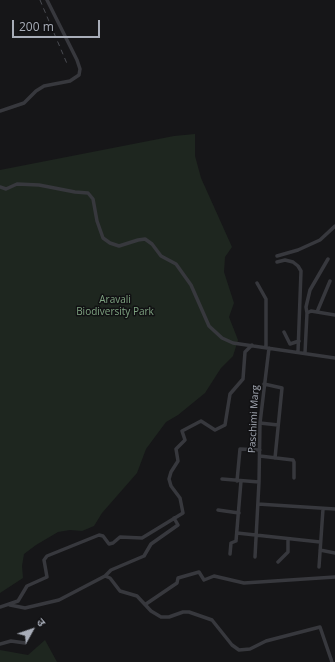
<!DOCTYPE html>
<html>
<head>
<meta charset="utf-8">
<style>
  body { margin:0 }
  #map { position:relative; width:335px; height:662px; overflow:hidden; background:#161618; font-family:"Open Sans","Noto Sans Devanagari",sans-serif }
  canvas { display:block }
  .north { position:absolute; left:12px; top:610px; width:40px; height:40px; -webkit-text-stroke:3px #111113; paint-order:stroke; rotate:50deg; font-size:11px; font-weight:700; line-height:16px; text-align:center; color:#a8adb8 }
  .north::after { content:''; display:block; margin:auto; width:14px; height:18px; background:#a8adb8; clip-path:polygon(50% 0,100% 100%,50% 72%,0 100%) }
  .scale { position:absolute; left:12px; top:20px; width:88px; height:18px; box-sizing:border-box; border:2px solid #a8adb8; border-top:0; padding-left:5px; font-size:12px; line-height:14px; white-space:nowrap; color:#a8adb8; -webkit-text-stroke:3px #111113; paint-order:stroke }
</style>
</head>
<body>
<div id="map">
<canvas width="335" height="662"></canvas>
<div class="north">उ</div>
<div class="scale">200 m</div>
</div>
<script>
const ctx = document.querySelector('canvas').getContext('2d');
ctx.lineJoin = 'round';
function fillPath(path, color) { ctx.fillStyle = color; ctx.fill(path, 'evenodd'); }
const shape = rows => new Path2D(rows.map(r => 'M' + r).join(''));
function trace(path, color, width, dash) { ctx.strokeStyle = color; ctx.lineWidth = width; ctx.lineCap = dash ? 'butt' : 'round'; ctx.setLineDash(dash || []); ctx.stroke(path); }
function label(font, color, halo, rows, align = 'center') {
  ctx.font = font + ' "Open Sans",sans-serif'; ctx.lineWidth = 3; ctx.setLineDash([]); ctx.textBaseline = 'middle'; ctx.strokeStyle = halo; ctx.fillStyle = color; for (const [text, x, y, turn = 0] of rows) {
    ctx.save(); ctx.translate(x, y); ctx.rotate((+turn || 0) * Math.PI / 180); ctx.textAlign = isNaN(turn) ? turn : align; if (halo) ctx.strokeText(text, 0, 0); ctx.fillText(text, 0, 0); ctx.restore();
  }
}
const green = shape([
  [195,134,195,156,201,178,232,247,225,257,224,272,234,303,229,317,238,340,233,356,221,368,205,393,178,415,166,422,146,449,137,473,102,513,94,526,82,531,70,530,58,532,36,545,24,554,22,566,23,578,0,593,0,170,174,136],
  [45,640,57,662,0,662,0,650,28,655]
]);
const minor = shape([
  [0,111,24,103,36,91,44,86,70,81,79,75,80,69,77,60,47,0],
  [0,187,6,189,17,184,39,185,75,192,88,193,93,199,97,221,103,238,110,243,119,246,138,240,145,239,152,244,161,256,176,264,191,285,209,326,222,338,233,343,335,358],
  [277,256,298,250,320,240,335,226],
  [277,262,285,260,293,262,298,266,301,271,298,352],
  [257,283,266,299,266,347],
  [317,312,330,281],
  [307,313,306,307,310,290,328,259],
  [284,332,290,344,299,341],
  [305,353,307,313,311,311,335,315],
  [264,384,282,388,275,458],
  [260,423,278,425],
  [260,456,293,460,294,462,294,478],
  [222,479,259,482],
  [237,481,240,449,260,450],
  [258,504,335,509],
  [218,510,239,513],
  [237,533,320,542],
  [320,550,335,553],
  [230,554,231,543,236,541,241,481],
  [255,557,259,482,260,423,269,348],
  [278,562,288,552,288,539],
  [319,567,323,509],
  [105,576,111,570,144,556,151,544,178,525,174,518],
  [146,604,177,583,178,578,199,572,204,580,214,576,244,583,335,577],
  [10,605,25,608,59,600,105,576,110,578,120,591,137,596,151,611,161,617,169,617,183,612,189,612,212,620,232,645,239,650,250,649,266,641,320,627,332,662],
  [0,607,18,601,27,586,47,577,44,560,47,556,99,535,103,536,109,544,113,543,120,537,142,538,183,513,180,498,171,486,169,479,171,472,178,461,176,449,185,440,182,431,201,421,215,430,225,425,230,394,243,379,245,352,252,345],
  [0,644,11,641,25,643]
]);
const rail = shape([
  [40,0,68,66]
]);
const parkNames = [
  ["Aravali",115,300],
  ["Biodiversity Park",115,312]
];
const streetNames = [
  ["Paschimi Marg",254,419,-87]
];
fillPath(green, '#1e261f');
trace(minor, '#37383d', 3.5);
trace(rail, '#4a4c52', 1, [5, 4]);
label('10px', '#7fa381', '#111113', parkNames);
label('10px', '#a8adb8', '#111113', streetNames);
</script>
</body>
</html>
